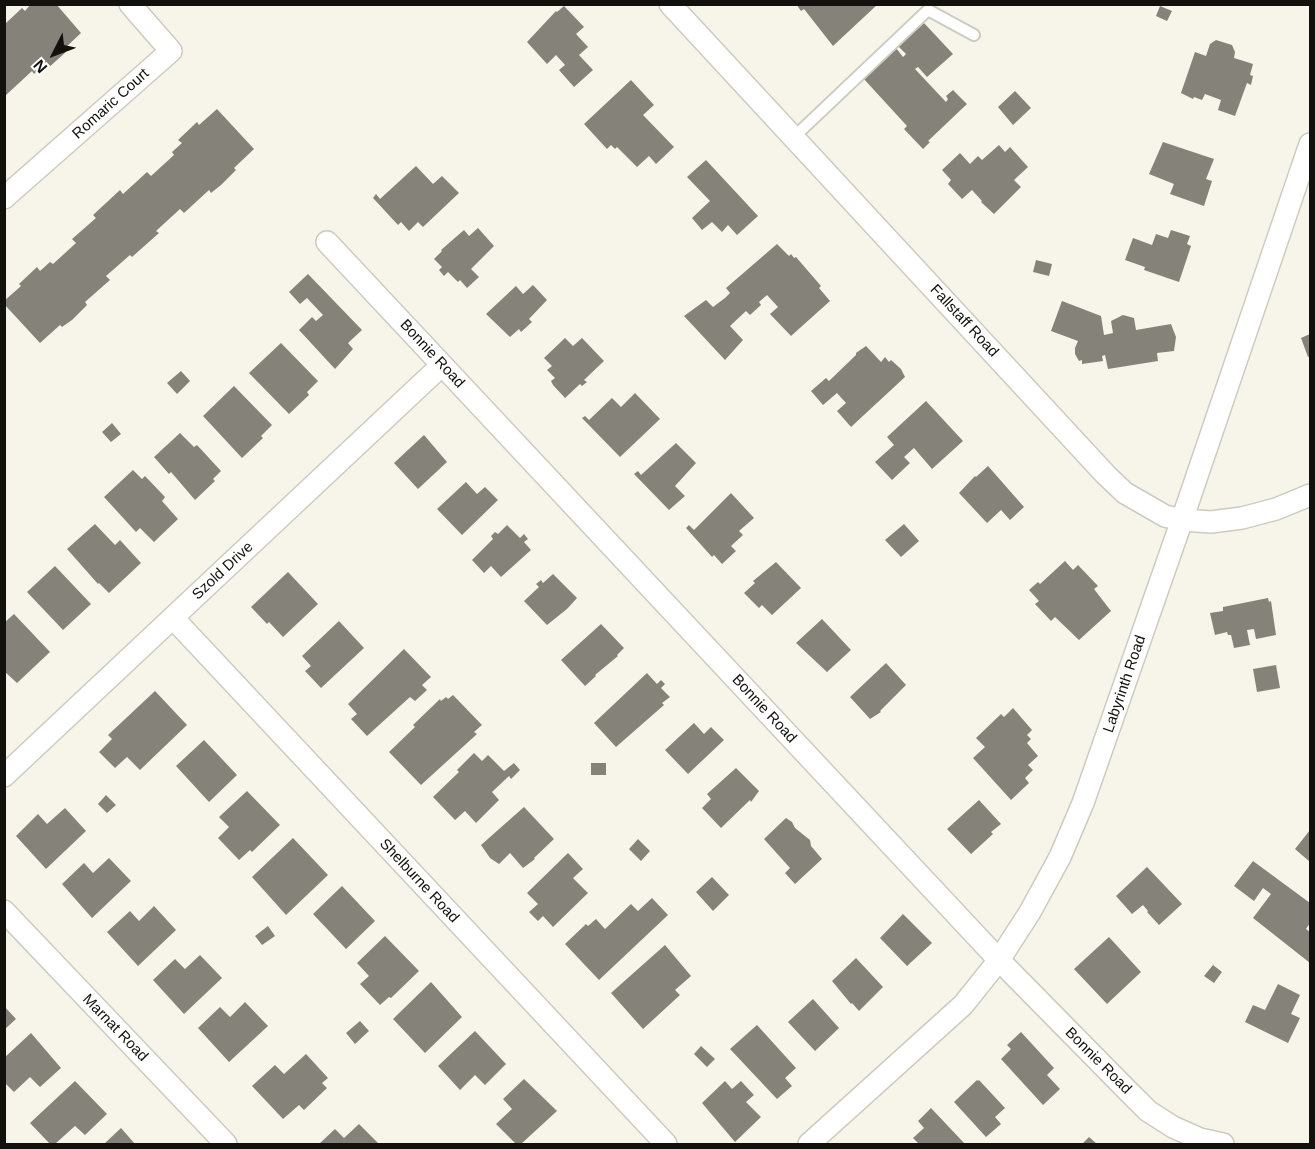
<!DOCTYPE html>
<html>
<head>
<meta charset="utf-8">
<style>
  body { margin:0 }
  #map { position:relative; width:1315px; height:1149px; overflow:hidden; background:#f7f5e9; font-family:Helvetica,sans-serif }
  canvas { display:block }
  .frame { position:absolute; inset:0; border:6px solid #12110d; pointer-events:none }
  .north { position:absolute; left:24px; top:24px; width:60px; height:60px; -webkit-text-stroke:4px #fff; paint-order:stroke; rotate:228deg; font-size:16px; font-weight:700; line-height:24px; text-align:center; color:#12110d }
  .north::after { content:''; display:block; margin:auto; width:21px; height:27px; background:#12110d; clip-path:polygon(50% 0,100% 100%,50% 72%,0 100%) }
</style>
</head>
<body>
<div id="map">
<canvas width="1315" height="1149"></canvas>
<div class="frame"></div>
<div class="north">N</div>
</div>
<script>
const ctx = document.querySelector('canvas').getContext('2d');
ctx.lineJoin = 'round';
function fillPath(path, color) { ctx.fillStyle = color; ctx.fill(path, 'evenodd'); }
const shape = rows => new Path2D(rows.map(r => 'M' + r).join(''));
function trace(path, color, width, dash) { ctx.strokeStyle = color; ctx.lineWidth = width; ctx.lineCap = dash ? 'butt' : 'round'; ctx.setLineDash(dash || []); ctx.stroke(path); }
function label(font, color, halo, rows, align = 'center') {
  ctx.font = font + ' Helvetica,sans-serif'; ctx.lineWidth = 6; ctx.setLineDash([]); ctx.textBaseline = 'middle'; ctx.strokeStyle = halo; ctx.fillStyle = color; for (const [text, x, y, turn = 0] of rows) {
    ctx.save(); ctx.translate(x, y); ctx.rotate((+turn || 0) * Math.PI / 180); ctx.textAlign = isNaN(turn) ? turn : align; if (halo) ctx.strokeText(text, 0, 0); ctx.fillText(text, 0, 0); ctx.restore();
  }
}
const building = shape([
  [31,4,56,4,81,33,63,50,66,52,47,69,43,65,34,74,32,71,5,96,5,24,22,8,25,11],
  [796,4,878,4,833,46,804,9,801,11],
  [564,6,584,27,576,34,588,47,579,55,593,70,574,87,559,70,565,65,556,55,547,64,527,42,556,11,557,12],
  [1160,6,1172,11,1167,21,1156,16],
  [924,23,953,54,927,77,918,67,915,69,946,102,948,99,946,96,953,90,967,104,928,141,930,142,923,149,904,129,907,126,863,78,896,48,903,57,906,54,898,46],
  [1216,40,1232,45,1235,52,1234,58,1253,64,1250,75,1253,76,1251,85,1247,83,1235,116,1218,110,1221,100,1205,94,1202,100,1194,97,1193,99,1181,93,1195,52,1206,56,1210,44],
  [631,80,654,105,643,115,674,147,656,164,649,156,637,167,617,147,615,149,611,145,607,149,584,124],
  [1015,91,1031,108,1013,125,998,107],
  [217,109,254,149,234,168,236,170,221,185,211,193,209,190,184,213,180,209,156,231,159,233,132,257,130,255,106,276,110,280,85,302,87,305,72,320,62,327,60,325,40,343,4,304,4,301,21,286,19,284,37,267,40,271,50,262,53,264,76,243,72,239,96,218,93,215,120,190,123,194,147,172,151,176,174,155,172,152,182,143,178,140,197,122,199,125],
  [1163,142,1214,159,1206,179,1212,181,1204,206,1170,194,1174,184,1149,174],
  [999,145,1005,152,1010,147,1028,167,1014,180,1021,187,994,214,981,202,982,201,972,190,962,199,948,184,951,180,942,170,960,153,970,164,978,156,982,160],
  [706,160,758,216,737,235,728,225,722,232,712,222,702,230,692,218,710,201,687,177],
  [416,166,433,184,442,176,459,193,423,227,418,222,409,231,401,222,398,225,373,198,376,194,380,199],
  [478,228,494,246,471,269,479,277,467,288,460,280,458,282,448,272,444,276,439,270,442,267,434,259,442,251,441,250,464,230,469,236],
  [1171,230,1190,236,1187,244,1191,246,1179,282,1144,270,1145,267,1125,260,1133,238,1152,245,1156,234,1168,238],
  [777,244,789,256,791,254,794,258,796,257,821,286,819,288,830,301,791,336,770,314,778,307,767,295,759,302,761,305,750,315,746,311,730,326,743,340,725,360,684,316,706,300,713,307,725,298,730,293,726,288],
  [1036,260,1052,264,1049,276,1033,272],
  [308,274,362,330,348,343,353,349,335,369,299,330,312,317,316,321,323,315,307,298,300,304,289,292],
  [533,285,547,300,529,319,532,322,521,332,519,329,510,337,486,314,516,286,523,294],
  [1062,301,1101,316,1104,335,1113,333,1111,321,1123,315,1134,318,1136,330,1171,324,1176,337,1174,351,1157,353,1158,361,1108,369,1105,355,1102,356,1103,361,1082,364,1082,360,1079,361,1075,354,1075,348,1078,341,1051,331],
  [1310,334,1310,356,1308,357,1301,338],
  [565,338,573,346,582,338,604,361,584,380,587,382,582,386,580,384,565,398,553,385,551,381,555,378,547,370,552,366,544,358],
  [281,343,318,381,307,392,309,395,289,414,249,373],
  [866,346,881,362,885,357,889,362,891,360,901,369,905,377,851,427,837,411,846,403,837,393,823,405,811,391,826,378,829,381,856,355,856,353],
  [181,371,190,381,177,394,167,383],
  [234,386,272,425,261,436,263,438,242,458,203,416],
  [635,393,660,419,620,457,582,418,585,416,589,420,612,398,621,407],
  [926,401,963,441,932,469,914,448,904,457,910,463,892,480,875,462,894,445,887,437],
  [112,423,121,434,111,442,102,432],
  [180,433,194,447,197,445,221,471,213,479,215,481,195,500,171,472,169,474,154,457],
  [424,435,447,462,418,489,394,463],
  [676,443,696,463,675,486,685,496,669,510,634,474,638,471,641,475],
  [988,466,1024,507,1010,520,1001,510,987,523,959,493,975,476,976,477],
  [133,470,142,479,145,476,165,497,162,501,178,519,154,542,140,528,136,532,104,497],
  [466,482,477,494,485,487,498,500,462,535,437,509],
  [731,493,754,518,739,531,743,535,731,546,736,551,722,564,714,555,712,557,686,528,689,525,694,530],
  [95,524,115,545,120,540,141,563,109,593,99,583,98,584,67,549],
  [904,524,919,541,901,557,885,540],
  [507,525,520,538,524,534,528,539,524,542,531,550,501,577,491,566,484,573,472,560,493,539,491,536,495,532,498,534],
  [1065,561,1073,570,1078,565,1098,586,1094,589,1111,611,1079,640,1055,617,1051,621,1035,604,1039,601,1029,590,1038,582,1040,584],
  [776,562,801,588,772,615,762,605,759,608,744,593,755,583,753,581],
  [55,566,91,604,63,630,27,592],
  [288,572,318,604,283,637,269,622,267,624,251,607],
  [553,574,577,598,567,609,547,625,524,601,539,587,536,584,541,580,543,583],
  [1268,598,1269,602,1271,601,1276,635,1256,639,1254,629,1247,630,1250,645,1234,648,1231,635,1228,635,1227,632,1215,635,1210,613,1223,611,1223,607],
  [14,614,50,652,17,683,4,671,4,623],
  [822,619,851,650,827,672,796,643],
  [339,621,364,648,321,688,305,671,311,666,302,656],
  [601,624,624,648,617,655,618,656,595,675,596,676,585,686,561,660],
  [404,649,431,677,422,685,427,690,415,701,410,697,367,736,351,719,357,714,348,704],
  [886,663,906,685,880,711,881,712,870,719,850,697],
  [1276,665,1280,688,1257,692,1253,669],
  [647,673,657,684,661,680,665,684,661,688,670,697,662,703,664,705,616,747,594,723],
  [155,691,187,725,140,770,127,757,115,768,99,752,112,739,108,735],
  [453,695,482,725,474,732,477,734,421,785,389,752,415,727,413,725,440,699,441,701,446,697,448,699],
  [1013,708,1032,730,1027,735,1031,739,1027,743,1038,756,1028,765,1033,770,1025,778,1029,783,1011,800,973,758,985,747,976,738,1001,714,1004,717],
  [694,723,704,734,711,727,724,740,688,774,665,750],
  [204,740,237,775,209,802,176,766],
  [474,753,482,761,488,755,504,771,514,763,520,770,511,779,509,776,492,792,499,800,476,823,465,811,455,820,433,797,459,772,457,770],
  [591,763,606,763,606,775,591,775],
  [736,768,759,791,751,802,750,800,721,828,702,808,711,799,707,794],
  [247,791,280,825,252,852,250,850,239,860,218,838,229,827,219,817],
  [106,795,116,805,107,813,98,804],
  [979,800,1001,824,991,832,993,834,971,854,947,829],
  [524,807,554,839,534,858,535,859,523,868,510,853,499,864,490,858,481,845],
  [65,808,86,831,46,869,16,836,38,814,47,824],
  [786,818,792,822,795,828,810,840,811,846,822,859,795,884,785,873,790,868,764,839],
  [1310,830,1310,862,1295,849],
  [293,838,328,875,286,915,252,877],
  [638,839,650,851,641,861,629,849],
  [568,853,583,869,573,878,588,893,553,927,543,916,538,921,529,912,538,904,527,893],
  [109,858,131,881,92,918,62,884,84,863,93,873],
  [1253,861,1310,903,1310,923,1306,929,1310,932,1310,963,1253,918,1271,894,1263,888,1254,901,1234,886],
  [1147,867,1182,904,1159,925,1147,912,1148,911,1143,905,1132,914,1116,896],
  [712,877,729,895,713,911,696,892],
  [342,886,375,921,346,949,313,914],
  [652,898,668,915,599,980,565,944,586,924,588,926,596,919,605,929,631,904,638,911],
  [154,906,176,930,138,966,107,932,130,911,139,921],
  [903,914,932,943,907,966,880,938],
  [268,926,275,936,262,945,255,936],
  [385,936,419,971,391,998,389,997,380,1005,360,984,369,976,357,963],
  [1109,937,1141,972,1107,1004,1074,969],
  [665,945,691,976,675,990,680,995,643,1029,611,993],
  [200,955,222,978,184,1014,153,980,175,959,185,969],
  [856,958,883,987,859,1011,852,1003,851,1004,832,981],
  [1213,965,1222,972,1214,983,1204,976],
  [431,982,462,1017,425,1053,393,1019],
  [1278,984,1300,995,1291,1014,1300,1018,1288,1043,1245,1022,1253,1005,1265,1010],
  [813,999,839,1028,815,1051,788,1022],
  [245,1002,268,1026,229,1062,198,1028,220,1007,230,1017],
  [4,1006,16,1019,4,1030],
  [360,1021,369,1031,355,1044,346,1033],
  [757,1025,796,1068,785,1078,792,1086,777,1099,730,1049],
  [475,1031,506,1064,485,1085,475,1075,460,1090,438,1066],
  [1021,1032,1054,1068,1047,1075,1060,1089,1043,1105,1001,1059,1011,1049,1007,1045],
  [31,1033,61,1068,40,1087,30,1077,14,1092,4,1082,4,1058],
  [701,1046,715,1059,707,1067,694,1054],
  [306,1054,328,1078,322,1083,327,1088,304,1110,299,1105,283,1119,252,1086,275,1065,284,1074],
  [524,1079,557,1111,521,1144,516,1144,496,1124,512,1109,503,1099],
  [977,1080,978,1081,979,1080,1005,1108,995,1117,1001,1124,986,1137,954,1102],
  [75,1081,107,1114,85,1135,75,1126,55,1144,50,1144,30,1123],
  [725,1081,732,1089,741,1081,754,1095,746,1102,761,1117,735,1142,702,1103],
  [931,1108,965,1144,919,1144,913,1138,924,1128,918,1121],
  [359,1124,379,1144,319,1144,335,1129,344,1138],
  [121,1128,135,1144,104,1144],
  [1089,1137,1097,1144,1082,1144]
]);
const lane = shape([
  [794,137,928,10,974,35]
]);
const street = shape([
  [670,4,1106,475,1125,493,1165,516,1182,520,1211,522,1242,518,1276,509,1310,495],
  [4,198,171,51,130,4],
  [327,242,999,960,1125,1088,1148,1111,1173,1127,1200,1139,1223,1144],
  [173,618,666,1144],
  [4,776,442,365],
  [4,911,226,1144],
  [809,1144,963,1005,999,960,1030,912,1060,857,1083,803,1182,520,1310,144]
]);
const streetNames = [
  ["Romaric Court",111,104,-42],
  ["Fallstaff Road",964,321,47],
  ["Bonnie Road",432,354,47],
  ["Szold Drive",223,571,-43],
  ["Labyrinth Road",1125,684,-71],
  ["Bonnie Road",764,709,47],
  ["Shelburne Road",419,881,47],
  ["Marnat Road",115,1028,46],
  ["Bonnie Road",1098,1061,45]
];
fillPath(building, '#858379');
trace(lane, '#cdcbc0', 14);
trace(street, '#cdcbc0', 24);
trace(lane, '#fff', 10);
trace(street, '#fff', 21);
label('15px', '#12110d', '#fff', streetNames);
</script>
</body>
</html>
